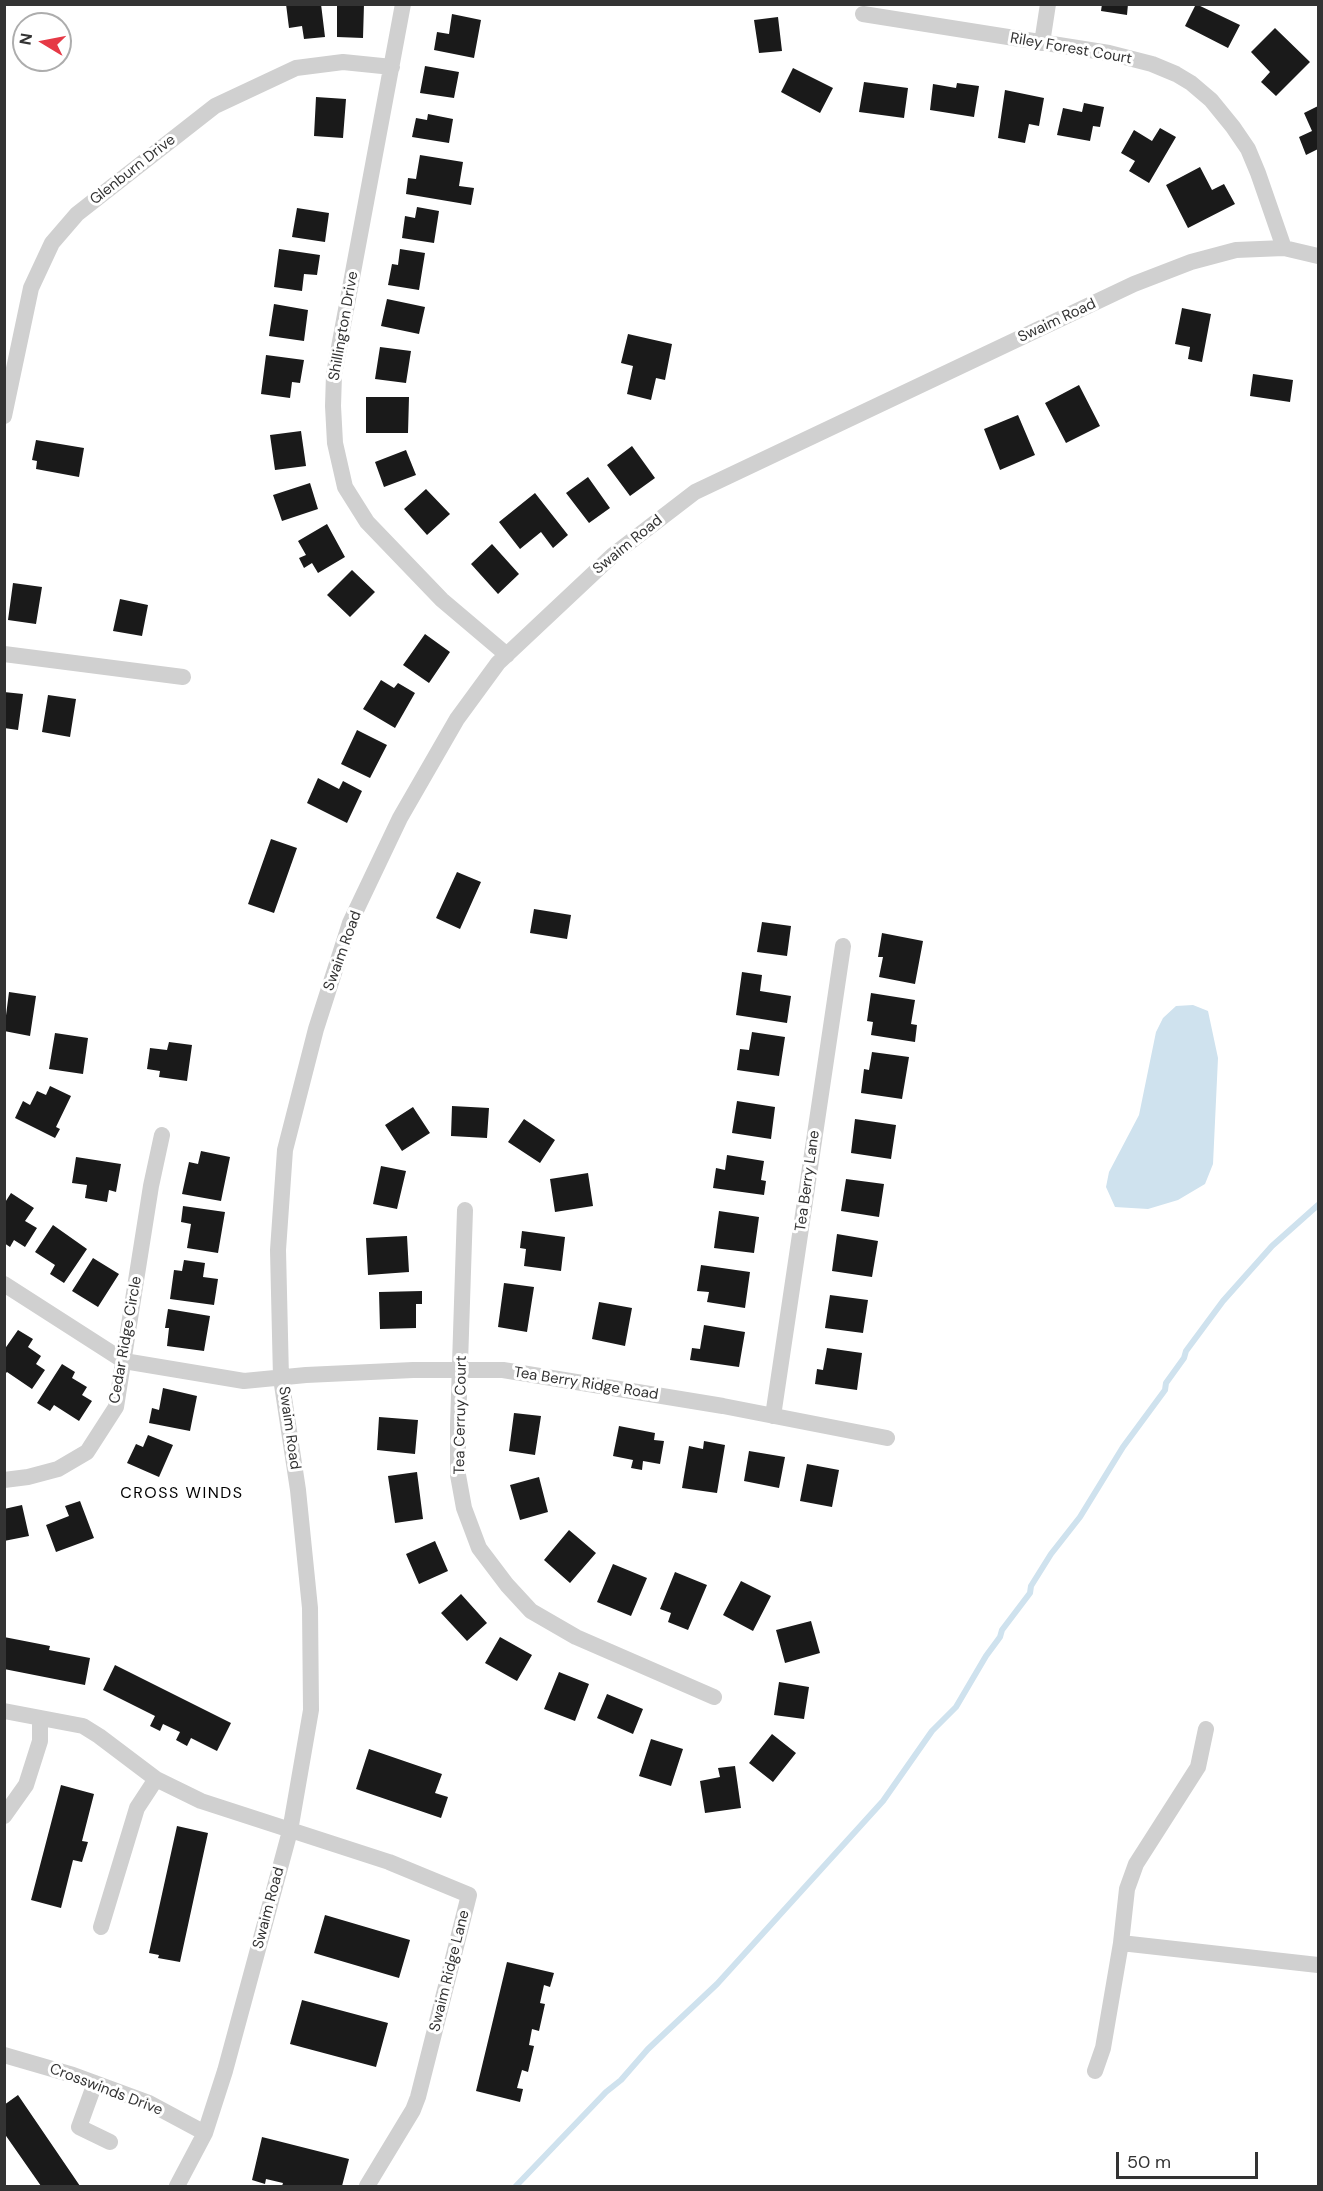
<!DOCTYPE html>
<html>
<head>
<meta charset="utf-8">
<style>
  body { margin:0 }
  #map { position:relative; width:1323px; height:2191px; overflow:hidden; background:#fff; font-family:"DM Sans",sans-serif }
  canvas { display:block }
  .frame { position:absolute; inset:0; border:6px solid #333; pointer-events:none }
  .north { position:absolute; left:12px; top:12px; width:60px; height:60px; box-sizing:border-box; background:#fff; border:2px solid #adadad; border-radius:50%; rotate:280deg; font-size:16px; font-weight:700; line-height:24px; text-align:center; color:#333 }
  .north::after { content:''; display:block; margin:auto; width:21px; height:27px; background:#e63946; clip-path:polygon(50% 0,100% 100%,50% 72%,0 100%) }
  .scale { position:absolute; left:1116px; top:2152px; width:142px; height:27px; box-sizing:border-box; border:3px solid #333; border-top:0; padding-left:8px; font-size:18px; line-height:21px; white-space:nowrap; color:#333; -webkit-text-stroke:4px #fff; paint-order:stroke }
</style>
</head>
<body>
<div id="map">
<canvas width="1323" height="2191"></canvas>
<div class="frame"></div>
<div class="north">N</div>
<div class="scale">50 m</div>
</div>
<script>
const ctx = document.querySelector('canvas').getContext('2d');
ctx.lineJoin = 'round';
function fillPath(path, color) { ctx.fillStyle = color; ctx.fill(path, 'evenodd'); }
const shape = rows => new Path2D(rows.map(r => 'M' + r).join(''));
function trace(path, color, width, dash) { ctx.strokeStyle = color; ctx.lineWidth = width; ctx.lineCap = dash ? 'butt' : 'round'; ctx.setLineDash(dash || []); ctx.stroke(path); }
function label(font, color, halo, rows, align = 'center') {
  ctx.font = font + ' "DM Sans",sans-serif'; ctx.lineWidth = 6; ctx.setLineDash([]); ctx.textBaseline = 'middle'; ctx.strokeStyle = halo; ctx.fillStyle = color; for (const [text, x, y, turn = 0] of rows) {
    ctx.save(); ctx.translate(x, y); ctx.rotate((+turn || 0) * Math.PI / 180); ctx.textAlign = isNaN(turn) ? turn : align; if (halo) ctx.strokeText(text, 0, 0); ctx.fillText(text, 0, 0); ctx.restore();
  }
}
const water = shape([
  [1193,1005,1208,1011,1218,1058,1213,1164,1205,1184,1178,1200,1148,1209,1115,1207,1106,1187,1109,1172,1139,1115,1156,1032,1163,1018,1176,1006]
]);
const stream = shape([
  [516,2186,606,2092,621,2080,648,2049,717,1984,883,1801,932,1731,956,1707,986,1656,1000,1637,1002,1630,1030,1593,1031,1586,1051,1554,1080,1517,1123,1447,1165,1390,1166,1383,1184,1358,1186,1351,1223,1301,1272,1246,1318,1205]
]);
const building = shape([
  [286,4,321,4,325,37,304,39,302,26,289,28],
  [337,4,364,4,363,38,337,37],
  [1102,4,1128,4,1127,15,1101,11],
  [1196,4,1240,25,1228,48,1185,26],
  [452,14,481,20,474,58,434,50,437,32,449,34],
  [778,17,782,51,759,53,754,20],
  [1275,28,1310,62,1276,96,1261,82,1270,72,1251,52],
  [425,66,459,72,454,98,420,93],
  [793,68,833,88,820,113,781,92],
  [864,82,908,88,904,118,859,112],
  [957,83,979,86,974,117,930,110,933,84,956,88],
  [1005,90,1044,98,1039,126,1029,124,1025,143,998,138],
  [316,97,346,99,343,138,314,136],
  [1084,103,1104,107,1100,127,1093,126,1090,141,1057,135,1063,108,1082,112],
  [1318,106,1318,149,1306,155,1299,137,1312,131,1304,113],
  [428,114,453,119,449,143,412,137,416,118,427,120],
  [1160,128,1176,137,1149,183,1129,171,1135,161,1121,153,1134,130,1152,141],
  [420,155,463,162,459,186,474,188,471,205,406,194,408,178,416,179],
  [1200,167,1212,190,1224,184,1235,204,1188,228,1166,185],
  [417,207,439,211,434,243,402,238,405,216,415,218],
  [297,208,329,213,325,242,292,237],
  [279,249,320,255,317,275,304,274,302,291,274,287],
  [400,249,425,253,419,290,388,285,392,264,398,265],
  [387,299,425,307,419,334,381,326],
  [274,304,308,310,304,341,269,336],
  [1182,308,1211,314,1202,362,1188,359,1190,347,1175,344],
  [628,334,672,344,665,380,656,378,651,400,627,394,633,366,621,363],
  [380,347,411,351,406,383,375,379],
  [266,355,304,360,300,383,292,382,290,398,261,394],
  [1253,374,1293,380,1290,402,1250,396],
  [1079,385,1100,426,1066,443,1045,403],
  [366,397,409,397,408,433,366,433],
  [1018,415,1035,455,1000,470,984,429],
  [301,431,306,466,275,470,270,435],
  [36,440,84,448,79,477,36,469,37,461,32,460],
  [632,446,655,478,630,496,607,465],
  [406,450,416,475,384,487,375,462],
  [588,477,610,508,589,523,566,493],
  [310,483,318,509,282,521,273,495],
  [426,489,450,514,427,535,404,509],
  [535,493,568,535,553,548,541,532,520,549,499,522],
  [327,524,345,557,318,573,312,563,304,568,299,558,306,555,298,541],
  [492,544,519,574,498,594,471,564],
  [352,570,375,592,350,617,327,595],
  [13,583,42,587,36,624,8,620],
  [120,599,148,605,142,636,113,631],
  [425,634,450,652,429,683,403,665],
  [381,680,394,688,398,683,415,693,395,728,363,709],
  [4,692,23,694,18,730,4,728],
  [48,695,76,699,70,737,42,732],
  [357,730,387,745,370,778,341,764],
  [318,778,339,789,343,781,362,791,347,823,307,803],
  [271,839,297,848,274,913,248,904],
  [457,872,481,882,460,929,436,918],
  [534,909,571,915,567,939,530,933],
  [762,922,791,926,787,956,757,952],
  [882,933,923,941,915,984,879,977,883,957,878,957],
  [742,972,762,975,760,991,791,996,787,1023,736,1015],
  [9,992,36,996,30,1036,4,1031],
  [871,993,915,1000,911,1024,917,1025,915,1042,871,1035,873,1022,867,1021],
  [752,1032,785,1037,779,1076,737,1070,740,1049,749,1050],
  [55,1033,88,1038,83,1074,49,1069],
  [169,1042,192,1045,187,1081,159,1077,160,1071,147,1069,150,1048,167,1050],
  [872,1052,909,1057,902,1099,861,1093,864,1069,869,1070],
  [50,1086,71,1096,56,1127,60,1129,55,1138,15,1118,23,1101,30,1105,37,1091,46,1095],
  [737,1101,775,1107,771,1139,732,1133],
  [452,1106,489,1108,487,1138,451,1136],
  [413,1107,430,1133,402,1151,385,1125],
  [524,1119,555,1140,540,1163,508,1142],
  [855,1119,896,1125,891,1159,851,1153],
  [201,1151,230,1157,221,1201,182,1194,189,1162,198,1164],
  [727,1155,764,1161,761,1180,766,1181,764,1195,713,1188,716,1168,725,1170],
  [76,1157,121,1164,116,1192,109,1190,107,1202,85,1198,87,1185,72,1183],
  [381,1166,406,1171,397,1209,373,1204],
  [588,1173,593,1206,555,1212,550,1179],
  [846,1179,884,1184,879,1217,841,1211],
  [11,1193,34,1208,25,1221,37,1228,25,1247,14,1240,10,1247,4,1243,4,1204],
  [183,1206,225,1212,218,1253,187,1248,191,1224,181,1222],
  [719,1211,759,1217,754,1253,714,1248],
  [53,1225,87,1249,64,1283,50,1274,55,1265,35,1252],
  [522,1231,565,1237,561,1271,524,1266,526,1249,520,1248],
  [837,1234,878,1241,872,1277,832,1271],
  [407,1236,409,1272,368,1275,366,1238],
  [93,1258,119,1274,98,1307,72,1291],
  [184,1260,205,1263,203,1277,218,1279,214,1305,170,1299,174,1270,182,1271],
  [701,1265,750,1272,745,1308,707,1302,709,1292,697,1291],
  [504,1283,534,1287,527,1332,498,1327],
  [422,1291,422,1304,416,1304,416,1328,380,1329,379,1292],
  [830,1295,868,1300,863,1333,825,1328],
  [599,1302,632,1308,625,1346,592,1339],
  [168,1309,210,1316,204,1351,167,1346,169,1328,165,1328],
  [704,1325,745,1332,739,1367,690,1360,692,1348,700,1349],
  [18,1330,33,1339,28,1347,41,1356,36,1364,45,1370,32,1389,7,1372,4,1375,4,1350],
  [827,1348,862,1353,857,1390,815,1384,817,1369,823,1370],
  [62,1364,75,1372,72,1378,87,1387,82,1395,92,1401,79,1421,54,1405,50,1411,37,1403],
  [163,1388,197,1396,190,1431,149,1423,152,1408,159,1410],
  [514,1413,541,1416,535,1455,509,1451],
  [379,1417,418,1420,415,1454,377,1450],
  [619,1426,655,1433,654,1440,664,1441,660,1464,643,1461,642,1470,631,1468,633,1460,613,1456],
  [148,1435,173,1445,159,1477,127,1463,136,1444,143,1447],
  [704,1441,725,1445,717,1493,682,1488,689,1446,703,1449],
  [749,1451,785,1457,779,1488,744,1481],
  [807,1464,839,1470,832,1507,800,1501],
  [417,1472,423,1519,395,1523,388,1476],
  [539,1477,548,1512,520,1520,510,1485],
  [80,1501,94,1538,56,1552,46,1525,69,1516,65,1506],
  [22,1505,29,1536,4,1541,4,1509],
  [569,1530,596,1553,570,1583,544,1560],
  [435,1541,448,1571,419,1584,406,1554],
  [613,1564,647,1578,631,1616,597,1602],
  [675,1572,707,1585,688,1630,668,1622,671,1613,660,1609],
  [741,1581,771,1596,753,1631,723,1615],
  [461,1594,487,1623,467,1641,441,1613],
  [811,1621,820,1653,785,1663,776,1630],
  [4,1637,50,1646,49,1650,90,1658,85,1685,4,1669],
  [500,1637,532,1655,517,1681,485,1663],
  [115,1665,231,1723,217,1751,191,1738,187,1746,176,1740,180,1732,163,1724,160,1731,150,1726,155,1716,103,1690],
  [559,1672,589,1684,575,1721,544,1709],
  [779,1682,809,1687,804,1719,774,1715],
  [607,1694,643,1709,633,1734,597,1718],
  [772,1734,796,1753,773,1782,749,1763],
  [651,1739,683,1749,671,1786,639,1776],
  [369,1749,442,1774,435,1793,448,1797,441,1818,356,1789],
  [735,1766,741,1808,705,1813,700,1781,720,1777,718,1768],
  [61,1785,94,1794,82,1841,88,1842,82,1862,73,1860,61,1908,31,1900],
  [177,1826,208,1833,180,1962,158,1958,159,1955,149,1953],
  [325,1915,410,1940,399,1978,314,1953],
  [507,1962,554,1973,550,1987,544,1985,540,2003,545,2004,539,2031,532,2029,529,2045,534,2046,528,2072,522,2070,517,2088,523,2089,520,2102,476,2091],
  [302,2000,388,2023,376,2067,290,2044],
  [18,2095,80,2186,41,2186,4,2133,4,2105],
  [262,2137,349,2159,342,2186,282,2186,283,2183,266,2179,265,2184,252,2180]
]);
const street = shape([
  [403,4,334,374,333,406,335,443,345,487,367,522,442,600,507,655],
  [863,14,1109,53,1152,64,1176,74,1191,83,1211,100,1233,127,1248,149,1258,173,1284,248],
  [1042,43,1048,4],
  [4,416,31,288,52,243,77,214,215,106,296,68,343,62,392,67],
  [4,654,183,677],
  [465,1210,458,1425,458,1475,464,1508,479,1548,507,1585,531,1611,576,1637,714,1697],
  [4,1284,124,1361,244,1381,306,1375,413,1370,503,1370,723,1406,887,1438],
  [773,1416,843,946],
  [4,1480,28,1477,58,1469,87,1452,116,1407,151,1186,162,1135],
  [4,1711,83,1726,99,1736,156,1779,201,1801,389,1862,469,1895,418,2097,413,2110,367,2186],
  [4,1816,26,1785,40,1741,40,1719],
  [101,1927,137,1808,156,1779],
  [1121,1943,1318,1965],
  [4,2055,73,2075,149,2103,205,2133],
  [1095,2071,1103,2048,1121,1943,1127,1889,1136,1864,1198,1767,1206,1729],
  [95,2083,79,2127,110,2142],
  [177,2186,205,2133,225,2071,290,1831,311,1710,310,1608,298,1490,281,1378,278,1250,285,1150,316,1029,350,923,400,818,457,719,498,663,613,555,695,492,1134,284,1191,262,1236,250,1284,248,1318,256]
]);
const streetNames = [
  ["Riley Forest Court",1071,49,10],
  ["Glenburn Drive",133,170,-38],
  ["Swaim Road",1057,321,-25],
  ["Shillington Drive",344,326,-80],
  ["Swaim Road",628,545,-39],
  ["Swaim Road",343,951,-70],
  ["Tea Berry Lane",808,1181,-82],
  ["Cedar Ridge Circle",126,1340,-80],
  ["Tea Berry Ridge Road",586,1384,9],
  ["Tea Cerruy Court",461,1415,-89],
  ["Swaim Road",289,1428,82],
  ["Swaim Road",269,1908,-75],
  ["Swaim Ridge Lane",450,1971,-76],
  ["Crosswinds Drive",106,2090,21]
];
const neighbourhoodNames = [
  ["CROSS WINDS",182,1494]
];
fillPath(water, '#cfe2ee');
trace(stream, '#cfe2ee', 6);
fillPath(building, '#1a1a1a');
trace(street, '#d0d0d0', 16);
label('15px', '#333', '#fff', streetNames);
ctx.letterSpacing = '1.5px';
label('16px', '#000', '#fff', neighbourhoodNames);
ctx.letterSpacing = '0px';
</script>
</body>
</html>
